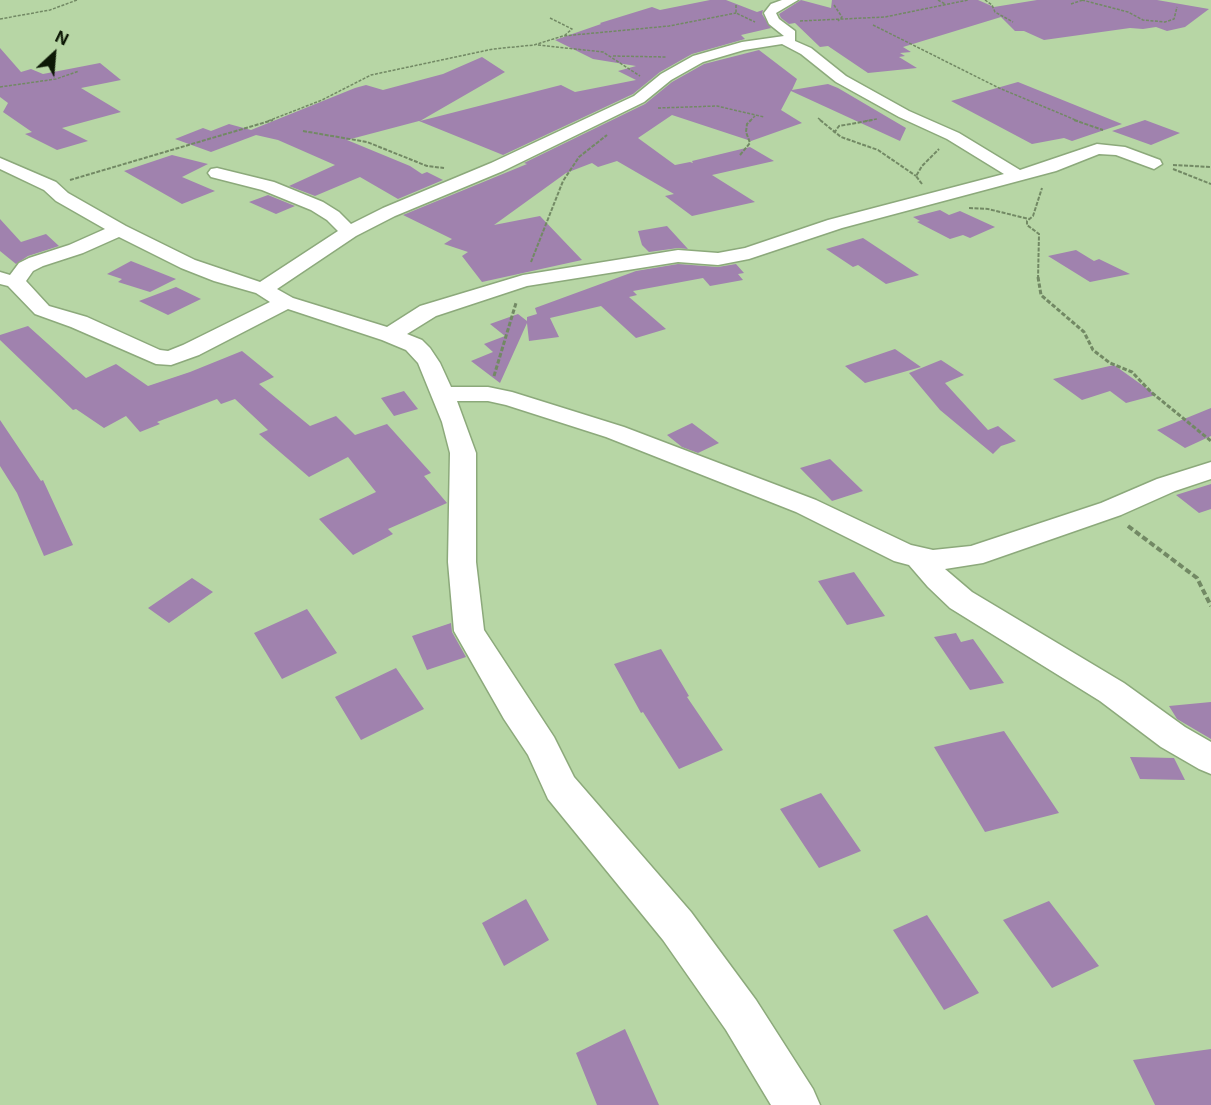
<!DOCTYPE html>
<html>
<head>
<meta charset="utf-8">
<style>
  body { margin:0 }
  #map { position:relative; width:1211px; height:1105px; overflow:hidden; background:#b7d6a5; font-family:Inter,sans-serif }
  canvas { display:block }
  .north { position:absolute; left:24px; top:24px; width:60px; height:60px; -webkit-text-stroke:4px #b7d6a5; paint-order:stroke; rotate:26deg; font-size:16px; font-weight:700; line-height:24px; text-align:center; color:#0d1806 }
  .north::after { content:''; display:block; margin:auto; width:21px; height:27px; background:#0d1806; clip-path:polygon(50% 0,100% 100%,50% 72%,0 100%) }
</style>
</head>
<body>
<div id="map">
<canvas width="1211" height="1105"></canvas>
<div class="north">N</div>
</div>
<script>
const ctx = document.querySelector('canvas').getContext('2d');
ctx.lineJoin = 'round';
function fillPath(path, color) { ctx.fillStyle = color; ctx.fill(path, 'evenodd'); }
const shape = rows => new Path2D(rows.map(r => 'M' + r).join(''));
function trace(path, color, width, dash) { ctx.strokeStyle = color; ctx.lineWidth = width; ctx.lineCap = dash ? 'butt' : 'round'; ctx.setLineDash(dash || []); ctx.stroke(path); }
const building = shape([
  [710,0,726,0,757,12,763,10,762,14,771,28,741,35,745,39,692,54,660,72,633,94,503,155,419,121,347,140,410,166,422,174,427,172,443,180,398,199,360,177,315,196,289,186,335,165,278,140,256,135,211,152,175,139,203,128,211,131,229,124,251,130,355,88,366,85,383,90,443,74,482,57,505,72,420,121,561,85,575,92,636,80,618,71,636,66,593,59,555,40,601,24,600,23,652,7,660,10],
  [801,0,831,8,832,0,978,0,994,7,1037,0,1157,0,1209,9,1185,27,1167,31,1156,27,1143,29,1130,28,1044,40,1024,31,1015,31,1001,17,903,47,911,52,900,53,905,56,899,57,917,68,868,73,828,46,820,47,795,23,789,24,781,18,779,14],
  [0,48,21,72,31,69,43,74,100,63,121,80,81,88,121,112,62,128,88,141,57,150,25,134,32,132,3,112,8,103,0,97],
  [759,50,797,79,792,90,828,84,838,88,906,128,900,141,791,91,781,110,802,123,751,141,672,115,638,138,675,165,690,162,693,163,692,161,750,147,774,161,712,175,755,202,692,216,665,196,674,194,617,161,598,167,592,163,566,173,494,225,540,216,582,260,482,282,462,256,468,252,444,244,452,239,403,215,527,164,524,163,645,104,672,82,704,64],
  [1018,82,1122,124,1072,141,1064,138,1032,144,951,101],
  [1145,120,1180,133,1151,145,1112,131],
  [172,155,208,164,182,177,215,191,182,204,124,171],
  [268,195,295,206,276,214,249,202],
  [940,210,949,215,960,211,995,227,970,238,963,235,950,239,917,222,920,221,913,217],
  [0,219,21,242,46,234,59,246,28,256,16,264,0,251],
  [667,226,688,249,678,248,649,252,642,245,638,231],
  [863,238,919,275,886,284,858,265,853,267,826,249],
  [1076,250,1094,261,1099,259,1130,274,1090,282,1048,256],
  [131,261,176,279,150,292,118,282,122,279,107,274],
  [678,264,718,267,736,264,744,273,738,274,743,280,710,286,703,278,633,291,637,295,629,297,666,329,636,338,601,306,550,318,559,337,529,341,527,323,500,383,471,361,493,352,484,344,505,336,490,324,518,314,527,321,527,317,537,314,535,308,636,271],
  [176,287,201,299,168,315,139,301],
  [28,326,86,378,116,364,148,386,190,372,242,351,274,377,259,384,310,426,336,416,355,435,387,424,431,473,424,476,447,503,388,529,393,534,353,555,319,519,376,492,348,457,309,477,259,434,268,430,235,399,221,404,217,399,157,422,160,424,140,432,126,416,104,428,76,409,73,410,0,340,0,335],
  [895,349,921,367,865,383,845,366],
  [941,360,964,375,945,383,988,430,998,426,1016,441,1001,446,993,454,940,410,909,373],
  [1114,365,1156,395,1126,403,1110,391,1082,400,1053,379],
  [404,391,418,409,394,416,381,398],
  [1211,408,1211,436,1185,448,1157,430],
  [0,420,41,481,43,480,73,545,44,556,17,493,0,466],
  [692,423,719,443,698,453,682,447,667,435],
  [830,459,863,491,832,501,800,468],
  [1211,484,1211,509,1199,513,1176,495],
  [854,572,885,616,847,625,818,581],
  [192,578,213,592,169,623,148,608],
  [307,609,337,653,282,679,254,633],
  [451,623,452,632,466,657,427,670,412,636],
  [956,633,961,642,973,639,1004,683,970,690,934,637],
  [661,649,689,696,687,697,723,750,679,769,643,712,641,713,614,664],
  [396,668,424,709,361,740,335,697],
  [1211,702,1211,739,1177,719,1169,706],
  [1004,731,1059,813,985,832,934,747],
  [1130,757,1174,758,1185,780,1140,779],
  [821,793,861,851,819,868,780,809],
  [526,899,549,940,504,966,482,923],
  [1049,901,1099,966,1052,988,1003,920],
  [927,915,979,993,944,1010,893,930],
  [625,1029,659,1105,597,1105,576,1053],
  [1211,1049,1211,1105,1155,1105,1133,1060]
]);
const pathFar3 = shape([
  [938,0,945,4],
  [985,0,992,5,995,12,1013,22],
  [1082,0,1128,12,1143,20,1165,22,1174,19,1177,7],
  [1071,4,1083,0],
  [736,5,736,13,755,22],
  [834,5,842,17,838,21],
  [550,18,572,29,564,36],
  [0,19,50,10,77,0],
  [800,21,885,17,968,0],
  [873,25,999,88,1078,121],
  [538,45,603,52,640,76],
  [613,56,666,57],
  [0,87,56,79,79,71],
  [658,108,717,106,764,117],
  [818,118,822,121],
  [268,121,322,100,371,75,493,49,534,45,563,36,669,26,736,13],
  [750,121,755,116],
  [865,121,877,119]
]);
const pathFar2 = shape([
  [820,120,841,137,878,150,916,176],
  [1074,120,1103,130],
  [303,131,367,142,427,166,444,168],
  [834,133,839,126,873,120],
  [740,155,750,143,746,132,747,124,751,120],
  [1173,165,1211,167],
  [1173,169,1211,184],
  [70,180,273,120],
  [922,184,916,176,922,166,939,149],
  [969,208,988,209,1029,219],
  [531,262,563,181,579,157,607,135],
  [1038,279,1039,234,1027,225,1027,221,1033,216,1042,188]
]);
const pathFar1 = shape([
  [1038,277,1041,295,1084,332,1093,350,1110,363,1132,372,1151,392,1211,441],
  [494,376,516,303]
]);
const path = shape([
  [1128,526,1197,578,1211,606]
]);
const street = shape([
  [782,0,798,0,776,13,779,19,795,31,795,41,811,48,846,76,909,111,959,133,1020,170,1097,144,1125,147,1160,160,1162,164,1154,169,1116,155,1099,154,1056,171,842,228,749,259,718,265,678,262,527,286,436,316,407,334,422,340,430,348,440,363,451,387,488,387,512,392,624,427,816,500,911,545,933,550,971,546,1101,503,1157,479,1211,462,1211,479,1175,491,1121,515,983,563,945,569,972,592,1124,683,1185,727,1211,742,1211,774,1199,769,1161,747,1100,701,950,608,928,587,909,565,894,561,796,512,606,437,506,405,488,401,457,401,476,453,476,562,484,630,554,737,574,777,691,912,756,1000,813,1089,820,1105,771,1105,726,1030,663,940,548,799,528,755,504,719,454,631,448,562,450,453,442,422,418,363,406,350,382,340,288,309,199,355,171,365,156,364,71,327,35,314,8,286,0,284,0,272,10,275,19,263,29,258,69,245,105,229,56,201,44,190,0,169,0,158,56,182,68,193,126,226,195,260,260,282,338,231,327,220,311,210,262,190,211,177,208,173,211,169,217,168,274,182,323,202,339,212,351,224,383,208,491,163,634,96,661,74,693,56,742,42,784,36,769,24,764,13,771,4,782,0],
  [782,44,801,54,836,82,899,117,947,139,1004,174,828,220,745,248,718,253,678,250,523,275,420,306,387,327,293,298,277,289,356,236,395,216,503,171,644,102,671,80,703,62,744,50,782,44],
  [119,237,181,268,214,281,256,293,270,302,183,345,168,351,160,350,87,317,49,306,26,281,33,271,43,266,83,253,119,237]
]);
fillPath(building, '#a082ae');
trace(street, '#8ca97b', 3);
trace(pathFar3, '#728964', 1.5, [3, 1.5]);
trace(pathFar2, '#728964', 2, [4, 1.5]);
trace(pathFar1, '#728964', 3, [4.5, 2]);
trace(path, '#728964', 4, [6, 3]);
fillPath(street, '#fff');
</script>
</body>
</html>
